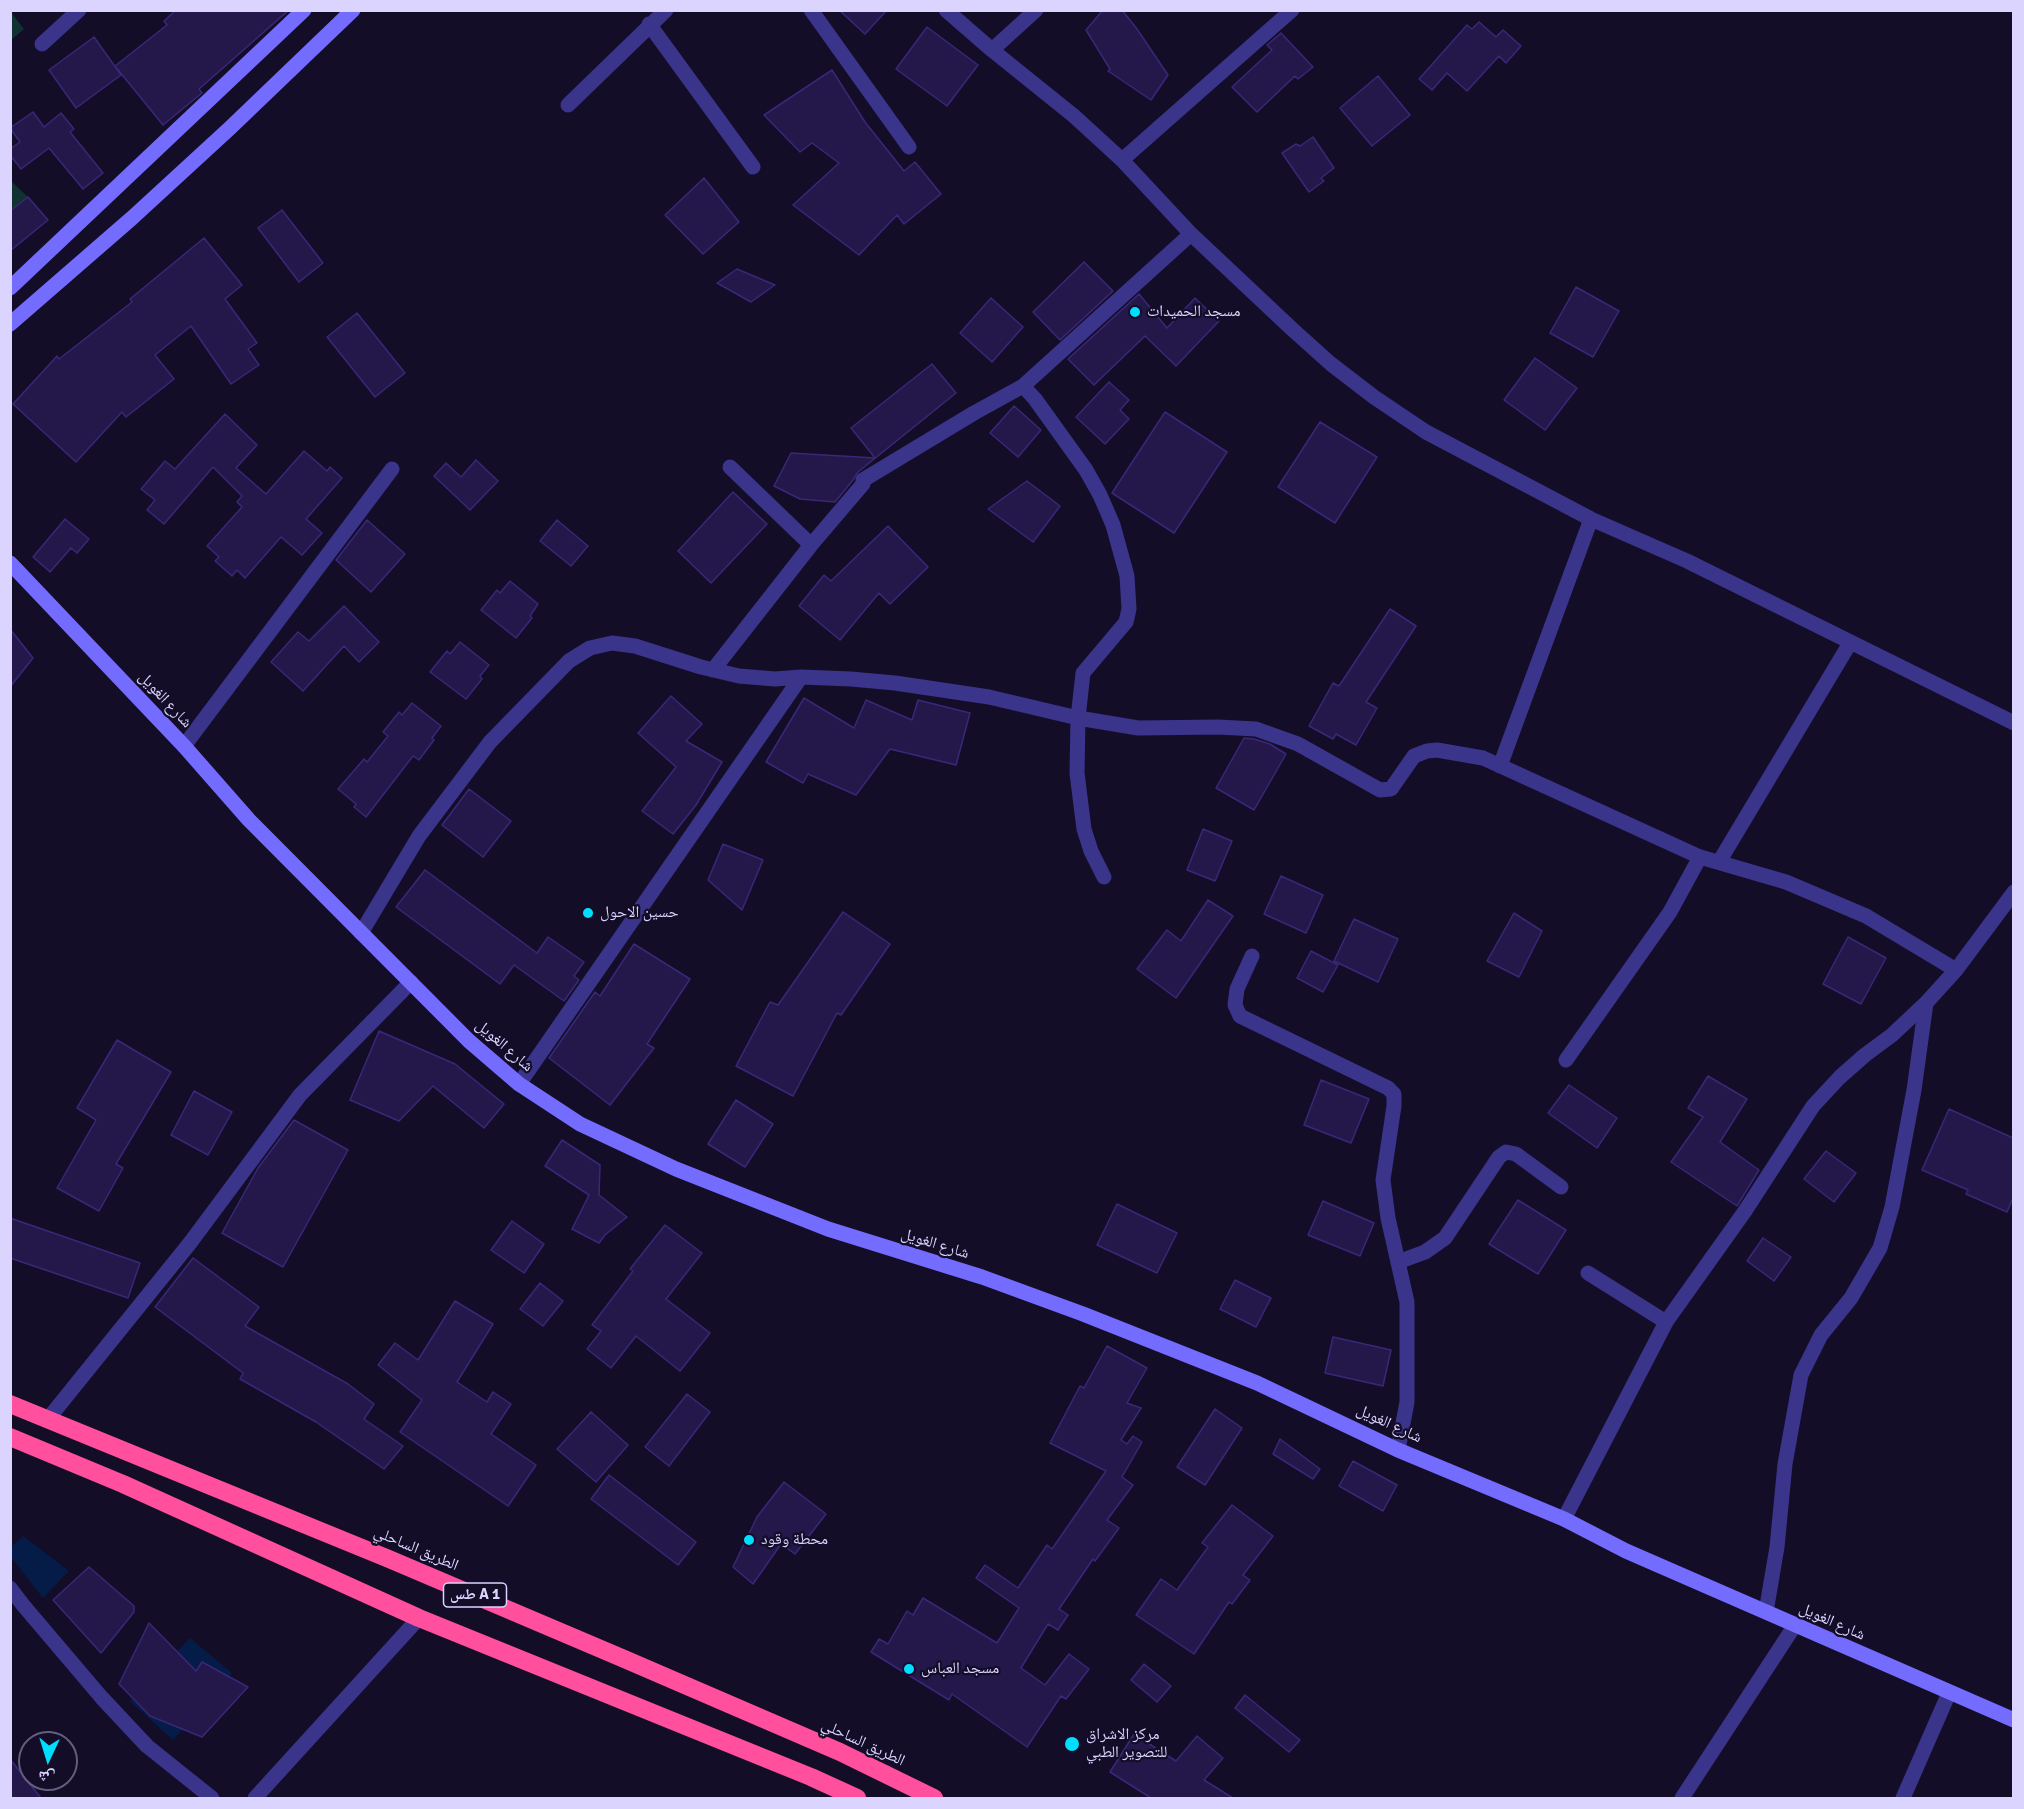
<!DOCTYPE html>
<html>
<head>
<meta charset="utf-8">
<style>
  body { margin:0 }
  #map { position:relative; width:2024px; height:1809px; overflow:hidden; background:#130d28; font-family:Signika,"Noto Naskh Arabic",sans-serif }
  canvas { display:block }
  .frame { position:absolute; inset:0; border:12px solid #dbd4ff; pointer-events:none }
  .north { position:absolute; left:18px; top:1731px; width:60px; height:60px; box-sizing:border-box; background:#130d28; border:2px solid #635d7e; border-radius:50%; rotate:184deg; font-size:16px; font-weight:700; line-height:24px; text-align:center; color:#dbd4ff }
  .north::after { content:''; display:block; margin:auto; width:21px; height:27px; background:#0df; clip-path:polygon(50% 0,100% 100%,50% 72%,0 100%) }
</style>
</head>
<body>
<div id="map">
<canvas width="2024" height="1809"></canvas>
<div class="frame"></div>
<div class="north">ش</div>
</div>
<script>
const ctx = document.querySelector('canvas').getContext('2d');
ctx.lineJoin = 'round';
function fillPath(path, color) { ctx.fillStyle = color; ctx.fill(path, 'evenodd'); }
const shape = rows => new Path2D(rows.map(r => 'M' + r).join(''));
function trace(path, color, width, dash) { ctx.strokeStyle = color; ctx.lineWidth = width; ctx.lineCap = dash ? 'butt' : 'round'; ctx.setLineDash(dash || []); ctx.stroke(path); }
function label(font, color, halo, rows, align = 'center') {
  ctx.font = font + ' Signika,"Noto Naskh Arabic",sans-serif'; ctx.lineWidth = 4.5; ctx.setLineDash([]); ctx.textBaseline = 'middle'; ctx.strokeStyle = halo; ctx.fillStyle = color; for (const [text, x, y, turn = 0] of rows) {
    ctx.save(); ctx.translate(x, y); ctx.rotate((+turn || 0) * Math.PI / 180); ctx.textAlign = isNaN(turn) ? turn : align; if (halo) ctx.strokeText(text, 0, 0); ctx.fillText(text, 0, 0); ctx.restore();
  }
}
const green = shape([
  [10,11,24,29,11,40,10,40],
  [11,181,28,197,11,211]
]);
const water = shape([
  [23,1536,69,1571,43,1598,11,1557,11,1547],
  [190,1638,232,1673,173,1740,130,1701]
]);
const building = shape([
  [176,10,289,10,199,89,202,93,163,125,115,66,167,25,164,21,176,10],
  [839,10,887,10,865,34,839,10],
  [1103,10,1122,10,1137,29,1168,75,1151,100,1108,71,1110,69,1086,30,1103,10],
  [1479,22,1496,37,1503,30,1521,46,1506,63,1499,56,1467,91,1447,73,1432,90,1419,79,1467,25,1472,29,1479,22],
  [927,27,978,65,947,106,896,69,927,27],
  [1281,33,1313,67,1298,79,1295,76,1257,112,1232,87,1272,50,1267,45,1281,33],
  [94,37,121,75,76,108,49,70,94,37],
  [832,70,865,122,904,171,915,162,941,194,904,224,897,215,859,255,793,205,839,163,812,143,800,152,764,115,832,70],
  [1378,76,1410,115,1372,146,1340,108,1378,76],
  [33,112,44,127,61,113,74,129,70,132,103,173,83,189,49,148,21,169,10,155,10,149,20,142,10,128,33,112],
  [1313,137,1334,168,1321,178,1324,181,1309,192,1282,153,1296,144,1300,146,1313,137],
  [704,178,739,222,703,254,665,215,704,178],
  [28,197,48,220,10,251,10,211,28,197],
  [282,210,323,263,299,282,258,228,282,210],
  [204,238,242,285,225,299,257,343,248,349,259,365,231,384,191,326,155,355,174,379,126,417,122,412,76,462,13,404,57,356,59,359,132,302,130,299,204,238],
  [1084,262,1113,291,1060,340,1033,312,1084,262],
  [737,269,775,285,751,302,717,283,737,269],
  [1576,287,1619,311,1593,357,1550,333,1576,287],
  [1139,294,1167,328,1195,298,1219,321,1176,366,1145,336,1094,385,1068,359,1139,294],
  [991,298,1023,327,992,362,960,333,991,298],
  [357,313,405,373,375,397,327,337,357,313],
  [1535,358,1577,388,1545,430,1504,400,1535,358],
  [932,364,956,393,858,472,853,480,835,502,800,499,774,486,791,453,875,458,851,428,932,364],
  [1109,382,1129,400,1120,410,1129,419,1105,444,1076,417,1109,382],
  [1014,406,1041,430,1018,457,990,433,1014,406],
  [1165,412,1227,452,1174,533,1112,493,1165,412],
  [225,414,257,445,236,468,266,494,304,451,327,471,330,467,342,478,306,519,322,533,302,555,281,537,245,578,237,570,232,576,215,561,219,557,207,546,242,507,237,502,242,496,213,467,164,524,147,510,155,500,141,489,165,461,175,469,225,414],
  [1320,422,1377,457,1335,523,1278,487,1320,422],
  [476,460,498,481,470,510,434,476,446,463,461,477,476,460],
  [1027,481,1060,506,1033,542,988,509,1027,481],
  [733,492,767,524,711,583,678,551,733,492],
  [65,519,89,539,77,553,71,548,50,572,33,557,65,519],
  [367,520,405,554,371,592,336,560,367,520],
  [557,520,588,546,571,566,540,541,557,520],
  [888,526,928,567,890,604,879,593,840,640,799,606,824,575,831,581,888,526],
  [510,581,538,604,530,616,532,618,516,638,481,610,497,590,500,593,510,581],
  [344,606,379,642,359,662,344,646,303,691,271,662,298,632,309,641,344,606],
  [1390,609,1416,626,1366,702,1377,708,1356,745,1336,734,1333,739,1309,726,1333,683,1339,686,1390,609],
  [10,629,33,658,10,687,10,629],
  [460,642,489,665,480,676,482,679,466,699,430,672,447,651,450,654,460,642],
  [671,696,702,724,686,741,722,762,696,805,673,834,642,811,676,767,638,733,671,696],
  [804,698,854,728,866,700,912,720,918,700,970,713,956,765,890,749,856,795,808,774,803,783,766,762,804,698],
  [412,703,441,726,432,738,434,740,419,760,413,756,366,817,354,807,356,804,338,789,364,759,367,762,388,736,383,732,399,712,402,715,412,703],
  [1244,738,1254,739,1270,744,1286,754,1254,810,1216,788,1244,738],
  [469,789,511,821,483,857,442,825,469,789],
  [1203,829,1232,841,1215,881,1187,870,1203,829],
  [723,844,763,860,742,910,708,880,723,844],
  [425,870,537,953,548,937,584,962,574,976,579,980,564,1001,514,965,500,984,396,907,425,870],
  [1281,876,1323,895,1306,933,1264,914,1281,876],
  [1208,900,1233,916,1176,998,1137,969,1167,930,1181,941,1208,900],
  [843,912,890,944,841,1015,837,1013,793,1096,736,1066,770,1002,778,1005,843,912],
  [1514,913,1542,931,1519,977,1487,961,1514,913],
  [1354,919,1398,939,1378,982,1334,961,1354,919],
  [1848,937,1886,958,1861,1004,1823,984,1848,937],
  [634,944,690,979,647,1044,654,1048,610,1105,549,1058,595,992,600,996,634,944],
  [1311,951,1338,965,1323,992,1297,978,1311,951],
  [379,1031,455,1064,504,1104,484,1128,433,1086,399,1121,350,1100,379,1031],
  [117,1040,171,1072,116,1164,123,1168,99,1211,57,1188,96,1120,77,1108,117,1040],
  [1708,1076,1747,1099,1720,1142,1759,1170,1737,1206,1671,1162,1703,1117,1688,1108,1708,1076],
  [1321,1080,1369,1099,1351,1143,1304,1125,1321,1080],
  [1569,1085,1617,1118,1597,1148,1548,1113,1569,1085],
  [194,1091,232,1112,208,1155,171,1135,194,1091],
  [736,1100,773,1124,745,1167,708,1144,736,1100],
  [1949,1109,2013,1138,2013,1198,2007,1212,1966,1194,1968,1190,1922,1170,1949,1109],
  [294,1120,348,1150,283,1267,222,1233,258,1168,294,1120],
  [562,1140,600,1165,599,1195,627,1217,605,1235,599,1243,572,1229,589,1195,545,1166,562,1140],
  [1826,1151,1856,1173,1834,1202,1804,1179,1826,1151],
  [1518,1200,1566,1230,1538,1274,1489,1244,1518,1200],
  [1323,1201,1374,1223,1360,1256,1308,1235,1323,1201],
  [1117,1204,1177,1233,1157,1273,1097,1245,1117,1204],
  [10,1218,140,1263,128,1298,10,1258,10,1218],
  [512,1221,544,1244,524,1273,491,1250,512,1221],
  [665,1225,702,1253,666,1299,710,1333,680,1371,636,1336,611,1368,587,1349,601,1331,592,1325,633,1271,630,1269,665,1225],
  [1763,1238,1791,1257,1774,1281,1747,1261,1763,1238],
  [193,1258,259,1307,245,1326,348,1384,374,1404,364,1419,403,1446,384,1469,316,1422,240,1379,243,1373,155,1307,193,1258],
  [1235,1280,1271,1298,1256,1327,1220,1309,1235,1280],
  [540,1283,563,1301,543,1326,520,1309,540,1283],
  [455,1301,493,1324,457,1382,487,1402,493,1392,511,1404,491,1434,536,1465,508,1506,400,1432,422,1400,378,1365,395,1343,418,1360,455,1301],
  [1333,1337,1391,1350,1383,1386,1325,1373,1333,1337],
  [1107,1346,1147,1368,1127,1403,1141,1408,1121,1440,1127,1444,1133,1436,1142,1442,1122,1477,1133,1485,1107,1520,1119,1528,1095,1561,1093,1559,1059,1609,1068,1615,1058,1630,1048,1624,1021,1668,1045,1685,1069,1654,1089,1669,1066,1699,1061,1696,1027,1747,952,1694,949,1700,871,1652,879,1639,888,1644,907,1611,913,1615,923,1598,997,1643,1019,1608,976,1578,985,1565,1018,1588,1047,1545,1052,1549,1106,1471,1050,1443,1080,1386,1084,1388,1107,1346],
  [687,1394,710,1412,669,1466,645,1447,687,1394],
  [1215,1409,1242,1428,1205,1485,1177,1467,1215,1409],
  [591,1412,628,1445,596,1482,557,1449,591,1412],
  [1280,1439,1320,1469,1313,1479,1273,1454,1280,1439],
  [1353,1461,1397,1485,1383,1511,1339,1486,1353,1461],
  [609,1475,696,1542,678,1565,591,1499,609,1475],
  [784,1482,826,1514,795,1554,781,1544,753,1584,733,1567,757,1517,784,1482],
  [1232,1505,1273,1536,1243,1575,1250,1580,1232,1604,1229,1602,1194,1654,1136,1615,1161,1579,1177,1590,1208,1547,1202,1543,1232,1505],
  [89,1567,134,1606,134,1612,101,1653,53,1600,89,1567],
  [149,1623,196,1671,202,1662,248,1687,202,1737,150,1716,119,1684,149,1623],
  [1144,1664,1171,1686,1157,1702,1131,1680,1144,1664],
  [1245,1695,1300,1740,1289,1752,1235,1708,1245,1695],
  [1134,1734,1176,1761,1197,1736,1223,1758,1204,1780,1233,1798,1151,1798,1110,1772,1134,1734],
  [10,1759,41,1798,10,1798,10,1759]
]);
const street = shape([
  [811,10,909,147],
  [946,10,992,50,1074,116,1122,160,1191,234,1292,329,1331,364,1374,397,1426,432,1591,519,1687,561,2014,723],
  [649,24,753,167],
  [42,44,79,10],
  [992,50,1036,10],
  [568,105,666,10],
  [1122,160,1292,10],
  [1023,386,1035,399,1086,470,1100,495,1113,525,1127,576,1129,609,1126,622,1083,673,1078,718,1077,773,1084,829,1091,851,1104,877],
  [730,467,811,545],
  [713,670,811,545,863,484,863,480,974,413,1023,386,1191,234],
  [184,746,392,469],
  [1500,766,1591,519],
  [1719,862,1850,643],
  [361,933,419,836,490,742,569,661,590,648,612,643,635,646,701,667,739,676,775,679,801,677,851,679,895,683,989,697,1078,718,1138,728,1218,727,1256,729,1298,744,1380,790,1391,789,1414,756,1427,751,1437,750,1483,758,1700,857,1786,882,1866,916,1956,970],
  [1252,956,1237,989,1235,1005,1240,1016,1388,1088,1394,1094,1394,1106,1383,1180,1388,1218,1407,1302,1407,1402,1398,1450],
  [1566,1060,1670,912,1700,857],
  [519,1084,801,677],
  [1398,1262,1425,1252,1445,1238,1499,1157,1506,1152,1516,1154,1561,1187],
  [1588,1273,1666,1322],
  [48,1419,190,1243,300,1095,411,982],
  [1564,1519,1666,1322,1745,1211,1813,1106,1840,1077,1865,1055,1892,1035,1926,1003,1956,970,2014,892],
  [10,1588,23,1605,102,1698,147,1746,212,1798],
  [1766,1612,1777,1547,1785,1464,1801,1375,1821,1335,1851,1298,1880,1248,1892,1207,1914,1090,1926,1003],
  [255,1798,419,1618],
  [1682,1798,1795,1625],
  [1903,1798,1949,1693]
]);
const secondary = shape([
  [10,288,304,10],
  [10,324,132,218,230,128,353,10],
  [10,563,184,746,249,820,469,1041,519,1084,580,1124,676,1169,828,1229,982,1277,1083,1314,1257,1383,1398,1450,1564,1519,1626,1551,2014,1720]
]);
const highway = shape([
  [10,1404,389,1559,622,1658,840,1752,934,1798],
  [10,1437,123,1484,419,1618,811,1777,857,1798]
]);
const markers = [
  [1135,312,6,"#0df"],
  [588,913,6,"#0df"],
  [749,1540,6,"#0df"],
  [909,1669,6,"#0df"],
  [1072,1744,8,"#0df"]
];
const shields = [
  [475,1595,63]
];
const shieldNames = [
  ["طس A 1",475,1595]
];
const poiNames = [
  ["مسجد الحميدات",1147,312],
  ["حسين الاحول",600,913],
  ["محطة وقود",761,1540],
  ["مسجد العباس",921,1669],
  ["مركز الاشراق",1086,1735],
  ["للتصوير الطبي",1086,1753]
];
const streetNames = [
  ["شارع الغويل",165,700,47],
  ["شارع الغويل",504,1046,41],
  ["شارع الغويل",935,1244,17],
  ["شارع الغويل",1389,1424,25],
  ["الطريق الساحلي",416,1549,23],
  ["شارع الغويل",1832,1622,24],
  ["الطريق الساحلي",863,1743,25]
];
fillPath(green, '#103332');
fillPath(water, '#051c49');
fillPath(building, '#24184b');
trace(building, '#3a2779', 1.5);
trace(street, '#3a348b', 15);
trace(secondary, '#746bff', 15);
trace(highway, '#ff4f9d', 18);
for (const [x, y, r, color] of markers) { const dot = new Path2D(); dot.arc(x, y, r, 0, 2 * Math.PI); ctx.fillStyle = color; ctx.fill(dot); trace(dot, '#130d28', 2); }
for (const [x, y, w] of shields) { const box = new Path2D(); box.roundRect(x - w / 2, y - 12, w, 24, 4.5); ctx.fillStyle = '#130d28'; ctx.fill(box); trace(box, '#dbd4ff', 1.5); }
label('bold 15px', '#dbd4ff', null, shieldNames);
label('16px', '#dbd4ff', '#130d28', poiNames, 'left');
label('16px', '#dbd4ff', '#130d28', streetNames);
</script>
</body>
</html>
